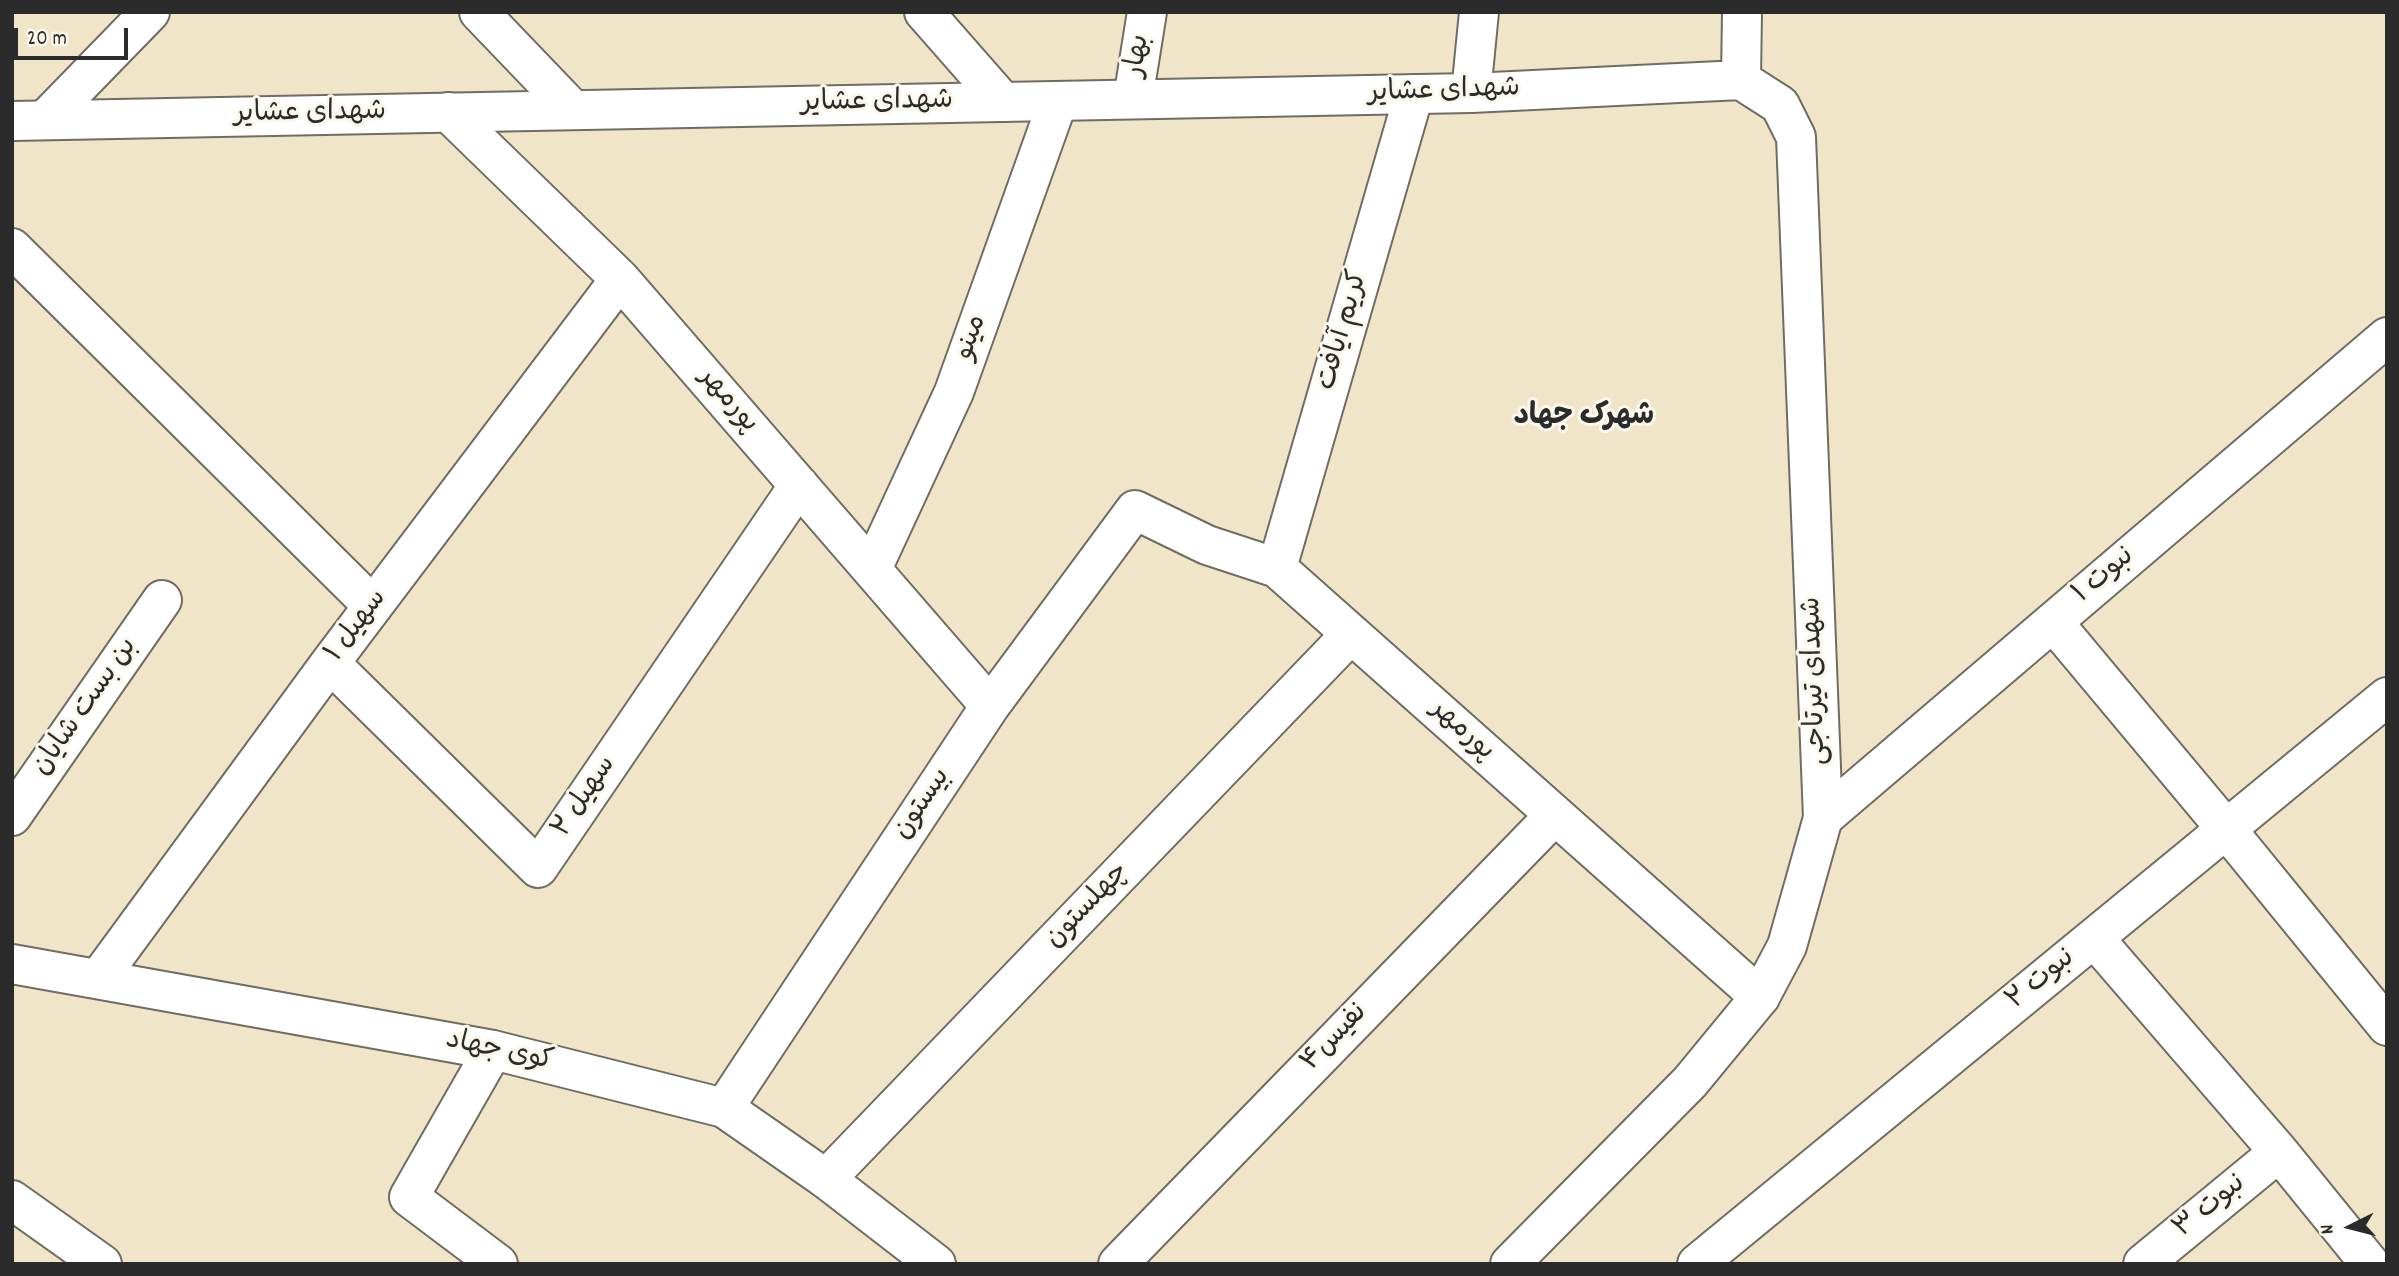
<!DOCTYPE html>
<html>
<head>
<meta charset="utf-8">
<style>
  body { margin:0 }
  #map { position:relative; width:2399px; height:1276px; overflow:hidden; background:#f0e5c8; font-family:Dekko,sans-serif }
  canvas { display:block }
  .frame { position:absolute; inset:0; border:14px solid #2b2b2b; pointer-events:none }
  .north { position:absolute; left:2315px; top:1192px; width:70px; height:70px; -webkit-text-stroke:5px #fbf7ec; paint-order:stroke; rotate:264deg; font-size:19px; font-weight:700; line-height:28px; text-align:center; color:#2b2b2b }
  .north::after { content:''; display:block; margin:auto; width:24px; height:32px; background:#2b2b2b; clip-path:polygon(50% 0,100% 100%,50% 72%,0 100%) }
  .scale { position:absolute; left:14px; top:28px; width:114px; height:32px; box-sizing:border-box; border:4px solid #2b2b2b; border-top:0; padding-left:9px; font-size:21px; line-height:24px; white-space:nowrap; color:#2b2b2b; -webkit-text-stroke:5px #fbf7ec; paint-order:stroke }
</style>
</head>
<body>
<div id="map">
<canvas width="2399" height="1276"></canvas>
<div class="frame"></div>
<div class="north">N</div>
<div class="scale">20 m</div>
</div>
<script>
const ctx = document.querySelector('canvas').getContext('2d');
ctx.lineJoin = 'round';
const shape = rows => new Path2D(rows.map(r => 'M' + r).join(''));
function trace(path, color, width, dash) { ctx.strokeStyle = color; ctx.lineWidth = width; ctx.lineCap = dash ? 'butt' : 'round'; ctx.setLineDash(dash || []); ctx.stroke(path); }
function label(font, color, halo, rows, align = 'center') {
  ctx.font = font + ' Dekko,"Playpen Sans Arabic",sans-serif'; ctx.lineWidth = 6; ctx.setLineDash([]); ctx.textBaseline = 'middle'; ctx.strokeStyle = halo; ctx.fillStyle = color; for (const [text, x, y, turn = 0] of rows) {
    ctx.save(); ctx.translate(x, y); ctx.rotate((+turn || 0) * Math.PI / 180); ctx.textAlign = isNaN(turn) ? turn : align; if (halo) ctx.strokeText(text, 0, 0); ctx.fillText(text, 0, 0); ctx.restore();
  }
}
const minor = shape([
  [479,12,573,110],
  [924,12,1003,102],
  [1471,93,1479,12],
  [1133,99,1147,12],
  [448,112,620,279,990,706],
  [45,120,150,12],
  [12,248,373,606],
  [1277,568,1414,94],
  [872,569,954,392,1058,101],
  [2053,622,2227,830,2387,1026],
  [330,663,538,868,799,485],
  [12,816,162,600],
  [1823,818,2387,337],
  [2094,938,2279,1152,2370,1264],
  [99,978,330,663,620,279],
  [493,1050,409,1197,498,1264],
  [724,1108,990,706,1135,510,1207,545,1277,568,1760,997],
  [826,1179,1351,634],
  [12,1200,102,1264],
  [1118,1264,1555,815],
  [1697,1264,2387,697],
  [2143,1264,2279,1152]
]);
const tertiary = shape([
  [12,121,1471,93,1741,80],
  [12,964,493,1050,724,1108,826,1179,936,1264],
  [1510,1264,1690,1082,1760,997,1787,946,1823,818,1796,137,1780,105,1741,80,1742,12]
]);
const streetNames = [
  ["بهار",1140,56,-81],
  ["شهدای عشایر",1444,93,-2],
  ["شهدای عشایر",877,104,-1],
  ["شهدای عشایر",310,115,-1],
  ["کریم آیافت",1345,331,-74],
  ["مینو",973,338,-70],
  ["پورمهر",727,402,49],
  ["نبوت ۱",2105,577,-40],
  ["سهیل ۱",358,627,-53],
  ["شهدای تیرتاجی",1817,681,-92],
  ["بن بست شایان",87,708,-55],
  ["پورمهر",1461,732,42],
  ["سهیل ۲",586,798,-56],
  ["بیستون",924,805,-56],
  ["چهلستون",1089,907,-46],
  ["نبوت ۲",2042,981,-39],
  ["نفیس۴",1336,1039,-46],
  ["کوی جهاد",499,1053,12],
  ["نبوت ۳",2211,1208,-39]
];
const neighbourhoodNames = [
  ["شهرک جهاد",1584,419]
];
trace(minor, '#706c62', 42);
trace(tertiary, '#706c62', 42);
trace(minor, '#fff', 38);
trace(tertiary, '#fff', 38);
label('28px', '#2b2b2b', '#fbf7ec', streetNames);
label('bold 30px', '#2b2b2b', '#fbf7ec', neighbourhoodNames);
</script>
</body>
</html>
